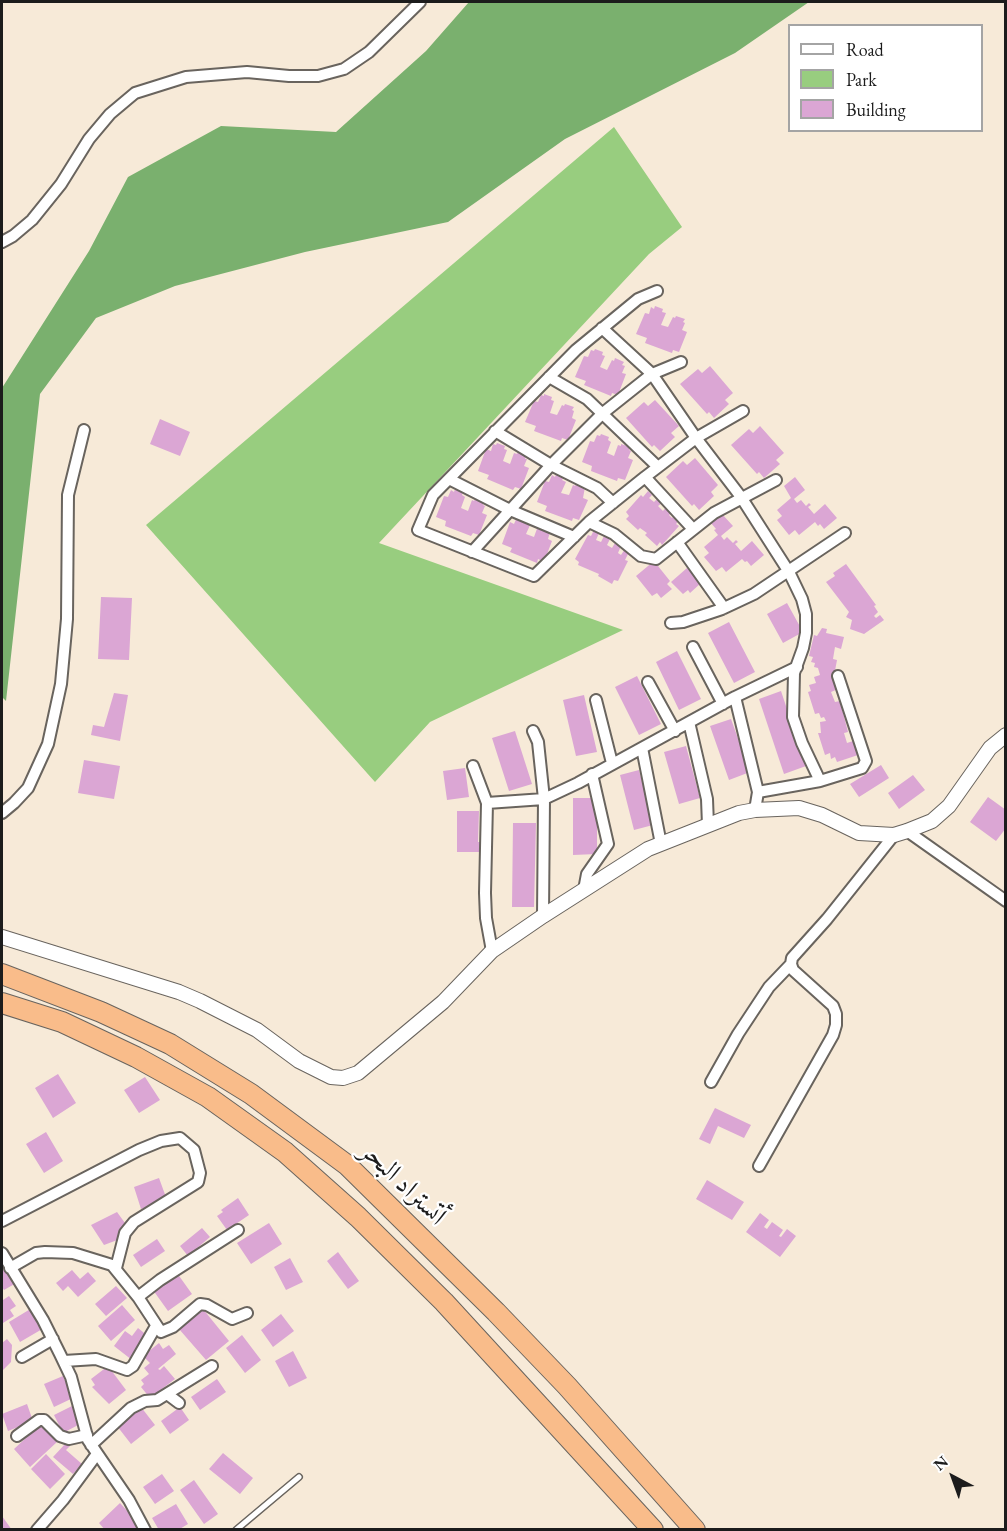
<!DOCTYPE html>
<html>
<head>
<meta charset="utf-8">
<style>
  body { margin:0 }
  #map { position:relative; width:1007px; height:1531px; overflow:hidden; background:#f7ead8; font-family:"EB Garamond",serif }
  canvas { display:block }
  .frame { position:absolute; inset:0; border:3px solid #1c1c1c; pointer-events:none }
  .legend { position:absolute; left:788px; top:24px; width:195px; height:108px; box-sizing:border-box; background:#fff; border:2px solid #a4a4a4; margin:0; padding:8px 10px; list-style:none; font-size:18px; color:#1c1c1c }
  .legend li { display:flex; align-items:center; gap:12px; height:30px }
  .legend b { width:30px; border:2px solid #a4a4a4 }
  .north { position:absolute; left:923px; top:1447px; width:60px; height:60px; -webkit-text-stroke:4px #fff; paint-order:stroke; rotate:319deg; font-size:16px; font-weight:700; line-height:24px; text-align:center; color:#1c1c1c }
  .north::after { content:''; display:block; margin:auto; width:21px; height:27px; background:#1c1c1c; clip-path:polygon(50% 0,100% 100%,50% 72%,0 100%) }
</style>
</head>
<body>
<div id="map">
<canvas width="1007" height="1531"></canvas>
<div class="frame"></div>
<ul class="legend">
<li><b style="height:8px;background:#fff"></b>Road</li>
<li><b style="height:16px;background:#98cd7f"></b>Park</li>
<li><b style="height:16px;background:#dba6d4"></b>Building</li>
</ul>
<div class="north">N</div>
</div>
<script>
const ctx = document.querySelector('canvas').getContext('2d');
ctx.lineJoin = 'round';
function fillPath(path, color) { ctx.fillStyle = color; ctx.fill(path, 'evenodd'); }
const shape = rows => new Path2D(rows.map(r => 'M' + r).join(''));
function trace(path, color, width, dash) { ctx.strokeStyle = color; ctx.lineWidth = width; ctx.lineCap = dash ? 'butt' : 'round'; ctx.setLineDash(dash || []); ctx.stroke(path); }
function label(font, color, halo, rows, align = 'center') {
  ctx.font = font + ' "EB Garamond",Amiri,serif'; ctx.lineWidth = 4.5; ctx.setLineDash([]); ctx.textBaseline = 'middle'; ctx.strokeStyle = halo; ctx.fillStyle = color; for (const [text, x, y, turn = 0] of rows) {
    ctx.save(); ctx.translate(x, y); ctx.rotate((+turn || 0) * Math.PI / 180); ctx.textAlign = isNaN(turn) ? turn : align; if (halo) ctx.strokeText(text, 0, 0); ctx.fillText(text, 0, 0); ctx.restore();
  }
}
const green = shape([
  [614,127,682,227,649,254,379,543,623,630,430,722,375,782,146,525]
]);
const forest = shape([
  [469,2,809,2,735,53,565,139,448,222,305,252,175,286,96,318,40,394,6,701,2,697,2,388,89,251,128,177,221,126,336,132,426,51]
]);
const building = shape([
  [655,306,663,309,662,312,666,313,661,325,668,327,673,317,675,318,676,316,685,319,683,322,685,323,682,330,687,332,679,352,673,350,672,353,645,343,647,338,636,334,645,313,649,314,651,307,654,309],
  [595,349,603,352,602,355,605,356,600,367,607,370,612,360,614,361,615,358,624,362,622,365,625,366,622,373,626,374,618,395,612,393,611,396,584,385,586,381,575,377,584,356,588,357,591,350,594,351],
  [710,366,733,393,725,400,729,404,714,418,709,412,707,414,680,384,698,369,702,373],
  [544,394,552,397,551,400,554,401,550,413,557,415,562,405,564,406,565,404,574,407,572,410,574,411,572,418,576,420,568,440,562,438,561,441,534,431,536,426,525,422,534,401,538,402,541,395,544,396],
  [655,400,679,426,671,433,675,437,660,451,654,445,652,447,626,418,644,402,648,406],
  [160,419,190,432,180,456,150,444],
  [760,426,784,453,776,460,780,464,764,478,759,472,757,474,731,445,749,429,753,433],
  [601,434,609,437,608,440,611,442,607,453,614,456,618,445,621,446,621,444,630,447,629,450,631,451,628,458,633,460,625,480,618,478,617,481,591,471,592,466,582,462,590,441,594,442,597,435,600,436],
  [497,443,505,446,504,449,507,450,503,461,510,464,514,453,517,454,518,452,526,456,525,459,527,459,524,466,529,468,521,489,515,487,513,490,487,479,489,475,478,471,486,449,491,451,493,444,496,445],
  [695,458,718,485,711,492,714,496,699,510,694,504,692,506,666,477,683,461,687,465],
  [556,474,564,477,562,480,566,482,561,493,569,495,573,485,575,486,576,484,585,487,583,498,588,500,579,520,573,518,572,521,545,511,547,506,537,502,545,481,549,482,552,475,555,477],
  [795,477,805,490,794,499,797,503,801,500,806,506,809,503,811,505,808,507,814,514,825,504,837,518,824,529,820,524,818,526,815,522,799,535,795,530,789,535,777,520,782,516,777,510,791,498,784,486],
  [455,489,463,492,462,495,465,497,461,508,468,511,472,500,474,501,475,499,484,502,483,505,485,506,482,513,487,515,479,535,473,533,471,536,445,526,446,521,436,517,444,496,448,497,451,490,454,492],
  [648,491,652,495,649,498,654,502,657,499,662,503,658,506,663,511,667,506,673,511,669,515,672,518,676,513,681,518,676,524,679,526,662,545,660,542,657,546,645,535,647,533,640,528,638,530,626,519,629,516,626,512,641,495,643,497],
  [722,514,733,526,721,536,724,540,727,537,733,543,736,540,738,542,735,544,741,551,752,541,764,555,751,566,747,561,745,562,742,559,726,572,722,567,716,571,704,557,709,553,704,547,718,535,714,530,716,529,711,523],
  [517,517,531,523,526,534,534,537,538,526,550,532,548,539,552,541,544,562,538,559,537,563,510,552,512,548,502,544,510,522,514,524],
  [594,530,599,533,596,540,601,542,604,536,610,539,607,545,612,548,615,543,621,546,618,553,621,555,625,549,629,552,625,560,628,561,618,581,614,580,612,584,598,576,599,574,578,565,579,562,575,559,588,535,591,536],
  [654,561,670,581,667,584,672,589,661,598,657,593,652,596,636,576],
  [846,564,876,605,874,606,878,612,874,616,876,618,880,615,884,620,864,634,850,629,852,620,846,617,849,612,826,582,835,576,833,573],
  [687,568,701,583,690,593,688,590,683,594,671,582],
  [101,597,132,598,129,660,98,659],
  [787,603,803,632,783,643,767,614],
  [729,622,755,672,734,683,708,633],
  [822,628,827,629,826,633,844,637,841,649,835,647,833,659,837,660,834,676,838,689,831,692,835,702,840,701,848,732,844,733,847,743,853,741,858,755,837,762,835,757,831,759,830,753,825,755,818,733,821,733,820,722,826,721,824,717,821,718,819,713,815,714,808,692,811,691,809,685,816,683,814,677,820,675,818,668,814,667,815,663,811,662,813,657,809,656,814,635,817,636],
  [677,651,701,699,679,710,656,662],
  [637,676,661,724,639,735,615,687],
  [781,691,806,766,784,774,759,699],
  [114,693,128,695,120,741,91,735,93,725,104,727],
  [584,695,597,752,576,756,563,700],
  [731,719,750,772,729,780,710,726],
  [515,731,532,784,509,791,492,738],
  [686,746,700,798,679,804,664,752],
  [84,760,120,766,114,799,78,793],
  [881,765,889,778,859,797,850,784],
  [465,768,469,797,447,800,443,771],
  [639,770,653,825,634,830,620,775],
  [913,775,925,790,899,809,888,793],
  [988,797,1006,810,1006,828,996,841,970,822],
  [573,798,597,798,597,854,573,855],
  [457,811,479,811,478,842,484,842,484,852,457,852],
  [513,823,536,823,534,907,512,907],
  [58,1074,76,1103,53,1118,35,1088],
  [145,1077,160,1100,139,1113,124,1090],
  [715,1108,751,1125,744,1138,718,1126,710,1144,699,1139],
  [46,1132,63,1161,44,1173,26,1144],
  [159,1178,167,1200,141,1209,134,1187],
  [707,1180,744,1202,732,1220,696,1199],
  [238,1198,249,1215,227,1230,217,1216,223,1212,221,1210],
  [117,1212,125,1223,120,1239,104,1245,91,1225],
  [760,1213,769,1220,764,1227,767,1229,772,1222,783,1230,779,1236,781,1237,787,1229,796,1236,780,1257,746,1232],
  [269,1223,282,1244,251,1264,237,1243],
  [202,1228,210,1237,188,1256,180,1246],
  [157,1239,165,1251,141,1267,133,1255],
  [338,1252,359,1281,348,1289,327,1261],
  [290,1258,303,1282,286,1290,274,1267],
  [9,1267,18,1282,4,1290,2,1287,2,1271],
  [72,1270,80,1279,88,1272,96,1281,78,1297,68,1286,63,1291,56,1283],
  [177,1273,192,1294,168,1311,153,1290],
  [116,1286,127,1298,106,1316,95,1304],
  [9,1296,16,1306,10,1310,14,1316,3,1323,2,1320,2,1297,3,1300],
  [122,1305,135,1320,111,1341,98,1326],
  [32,1308,44,1328,20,1342,9,1322],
  [203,1309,229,1341,206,1360,179,1329],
  [281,1314,294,1331,273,1347,261,1330],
  [138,1328,149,1337,132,1360,114,1346,125,1331,132,1336],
  [242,1335,261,1360,245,1373,226,1348],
  [7,1339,12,1345,11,1362,2,1371,2,1343],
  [159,1343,163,1349,169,1345,176,1354,158,1369,160,1370,164,1366,175,1379,150,1398,141,1387,144,1384,141,1380,149,1374,144,1368,150,1363,143,1356],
  [293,1351,307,1378,289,1387,275,1361],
  [108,1366,126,1390,109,1404,92,1387,95,1385,91,1379],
  [63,1376,73,1398,54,1407,44,1384],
  [217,1379,226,1392,200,1410,191,1397],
  [27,1404,33,1421,8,1431,2,1414],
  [74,1405,80,1424,63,1433,54,1415],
  [141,1407,155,1425,131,1444,117,1426],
  [180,1407,189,1420,170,1434,161,1421],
  [41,1424,57,1442,30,1467,14,1449],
  [66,1443,70,1446,66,1450,82,1464,73,1474,53,1457],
  [223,1453,253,1478,240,1494,209,1469],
  [46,1454,65,1474,50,1489,31,1469],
  [162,1474,174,1491,155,1504,143,1487],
  [194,1480,218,1514,204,1524,180,1490],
  [120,1503,140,1525,135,1530,105,1530,99,1523],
  [176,1504,188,1524,178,1530,159,1530,152,1518],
  [2,1516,12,1530,2,1530]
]);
const service = shape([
  [236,1530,299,1477]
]);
const minor = shape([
  [2,242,13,236,32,220,61,184,89,139,110,114,135,93,186,77,247,72,289,76,318,76,344,69,369,52,420,2],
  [657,291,638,299,576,350,433,495,418,530,534,576,589,522,645,477,696,438,743,411],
  [602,328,652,374,696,438,741,497,789,572,802,599,806,614,806,633,803,648,794,673,793,717,802,743,820,781,758,792],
  [549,377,587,399,658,467],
  [495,431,551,465,597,488,613,503],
  [645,477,693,529],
  [449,479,510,510,574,537],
  [589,522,614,534,641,556,656,559,714,513,776,480],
  [677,542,724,608],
  [472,552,551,465,603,413,652,374,681,362],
  [671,623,683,622,722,609,754,594,845,533],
  [693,647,723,704],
  [648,682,675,731],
  [735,697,758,792,755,810],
  [596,700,612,763],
  [689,722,707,799,708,825],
  [533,731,538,742,544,799,578,783,735,697,797,667],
  [642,748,661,844],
  [473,766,487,803,485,893,486,918,492,951],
  [820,781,862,768,866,761,838,676],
  [487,803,544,799,543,916],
  [2,813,14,803,28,788,48,744,61,684,67,619,68,495,84,430],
  [907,831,1006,901],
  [584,890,587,874,608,844,592,774],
  [711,1082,738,1034,769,987,791,964],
  [759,1166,833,1035,836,1025,836,1014,833,1006,793,970,791,964,792,958,827,919,894,835],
  [2,1221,139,1150,161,1141,180,1138,194,1150,200,1173,198,1182,134,1222,125,1233,116,1268],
  [2,1253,43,1320,60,1354,71,1377,88,1440,129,1500,145,1530],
  [10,1268,36,1253,45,1252,73,1253,112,1265,138,1297,161,1332,173,1327,200,1304,207,1305,232,1319,247,1313],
  [138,1297,160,1280,238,1230],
  [22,1357,53,1339],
  [64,1361,96,1359,127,1370,133,1366,156,1326],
  [167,1394,179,1403],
  [17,1436,39,1420,44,1420,60,1436,69,1439,87,1435],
  [91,1445,131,1408,145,1401,157,1400,212,1366],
  [37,1530,63,1500,97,1454]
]);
const tertiary = shape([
  [2,937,179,992,200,1001,257,1030,299,1061,331,1077,343,1078,358,1073,443,1002,492,951,543,916,648,849,739,813,755,810,799,808,822,815,859,833,894,835,907,831,932,821,949,806,990,748,1006,735]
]);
const motorway = shape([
  [2,974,101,1012,170,1044,251,1094,347,1165,496,1312,567,1386,695,1530],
  [2,1003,62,1022,136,1057,208,1097,285,1152,358,1217,444,1302,653,1530]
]);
const streetNames = [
  ["أتستراد البحر",403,1184,44]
];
fillPath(green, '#98cd7f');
fillPath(forest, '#7ab06e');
fillPath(building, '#dba6d4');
trace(service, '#69645e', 8);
trace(minor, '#69645e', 14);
trace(tertiary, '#69645e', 16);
trace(motorway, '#69645e', 22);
trace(service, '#fff', 5);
trace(minor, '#fff', 10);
trace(tertiary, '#fff', 14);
trace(motorway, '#f9bc8a', 20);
label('27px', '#1c1c1c', '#fff', streetNames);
</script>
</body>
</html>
